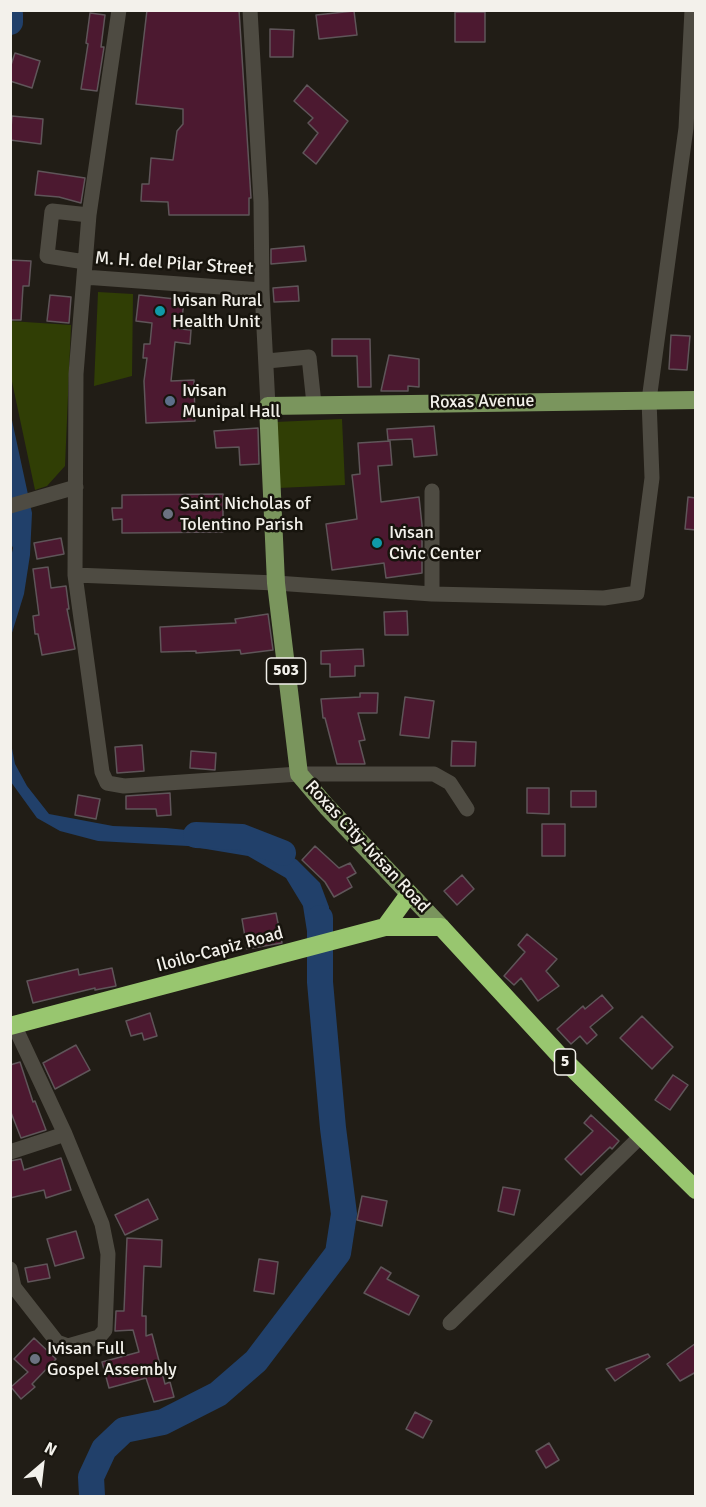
<!DOCTYPE html>
<html>
<head>
<meta charset="utf-8">
<style>
  body { margin:0 }
  #map { position:relative; width:706px; height:1507px; overflow:hidden; background:#211d16; font-family:Signika,sans-serif }
  canvas { display:block }
  .frame { position:absolute; inset:0; border:12px solid #f3f1eb; pointer-events:none }
  .north { position:absolute; left:12px; top:1435px; width:60px; height:60px; -webkit-text-stroke:4px #17140d; paint-order:stroke; rotate:28deg; font-size:16px; font-weight:700; line-height:24px; text-align:center; color:#f3f1eb }
  .north::after { content:''; display:block; margin:auto; width:21px; height:27px; background:#f3f1eb; clip-path:polygon(50% 0,100% 100%,50% 72%,0 100%) }
</style>
</head>
<body>
<div id="map">
<canvas width="706" height="1507"></canvas>
<div class="frame"></div>
<div class="north">N</div>
</div>
<script>
const ctx = document.querySelector('canvas').getContext('2d');
ctx.lineJoin = 'round';
function fillPath(path, color) { ctx.fillStyle = color; ctx.fill(path, 'evenodd'); }
const shape = rows => new Path2D(rows.map(r => 'M' + r).join(''));
function trace(path, color, width, dash) { ctx.strokeStyle = color; ctx.lineWidth = width; ctx.lineCap = dash ? 'butt' : 'round'; ctx.setLineDash(dash || []); ctx.stroke(path); }
function label(font, color, halo, rows, align = 'center') {
  ctx.font = font + ' Signika,sans-serif'; ctx.lineWidth = 5; ctx.setLineDash([]); ctx.textBaseline = 'middle'; ctx.strokeStyle = halo; ctx.fillStyle = color; for (const [text, x, y, turn = 0] of rows) {
    ctx.save(); ctx.translate(x, y); ctx.rotate((+turn || 0) * Math.PI / 180); ctx.textAlign = isNaN(turn) ? turn : align; if (halo) ctx.strokeText(text, 0, 0); ctx.fillText(text, 0, 0); ctx.restore();
  }
}
const green = shape([
  [98,292,133,294,132,376,94,386],
  [10,321,71,325,65,466,47,486,35,490,11,377],
  [342,419,345,485,278,488,275,422]
]);
const water = shape([
  [10,411,32,513,30,555,24,594,11,636,10,562,13,548,10,541],
  [10,738,15,764,27,786,49,814,113,826,166,828,206,832,272,844,297,860,320,883,329,907,330,937,309,944,303,906,286,878,248,856,188,846,98,841,60,831,37,818,11,782]
]);
const river = shape([
  [10,14,10,22],
  [196,835,242,837,283,853],
  [92,1496,91,1477,104,1449,124,1430,163,1422,218,1394,256,1361,338,1253,344,1214,333,1128,320,982,320,918]
]);
const building = shape([
  [147,10,239,10,251,198,249,198,249,215,169,215,168,202,141,201,142,184,149,184,151,158,173,160,177,131,183,124,183,109,136,104,147,10],
  [354,11,357,35,319,39,316,15,354,11],
  [455,12,485,12,485,42,455,42,455,12],
  [90,13,105,15,101,47,104,47,97,91,81,89,88,44,86,43,90,13],
  [270,29,294,30,293,57,270,57,270,29],
  [15,53,40,61,32,88,10,81,10,68,15,53],
  [307,85,348,121,316,164,303,153,318,133,308,123,313,118,294,101,307,85],
  [12,116,43,119,41,144,10,140,12,116],
  [38,171,85,178,81,203,59,197,35,195,38,171],
  [304,246,306,261,271,264,271,249,304,246],
  [10,260,31,261,29,286,23,286,21,320,10,320,10,260],
  [298,286,299,301,274,302,273,288,298,286],
  [50,295,71,297,69,323,47,321,50,295],
  [139,295,184,300,181,329,191,330,190,344,175,342,171,381,194,380,195,421,146,423,144,381,147,358,143,358,144,344,150,344,152,323,136,321,139,295],
  [671,335,690,336,687,370,669,369,671,335],
  [332,339,370,339,371,387,358,387,357,356,332,356,332,339],
  [389,355,419,359,419,387,408,386,408,391,381,391,389,355],
  [434,426,437,455,414,457,412,439,388,440,387,429,434,426],
  [258,428,259,464,240,465,239,447,216,448,214,431,258,428],
  [390,441,392,465,378,466,381,502,419,497,422,525,422,573,386,578,384,563,332,570,326,524,357,519,352,475,360,474,358,443,390,441],
  [223,494,223,532,122,533,122,519,113,520,112,508,122,508,122,495,223,494],
  [688,497,696,498,696,530,685,529,688,497],
  [61,538,64,554,37,559,34,543,61,538],
  [48,567,51,588,66,586,69,609,67,609,75,649,42,655,38,634,35,634,33,616,39,615,33,569,48,567],
  [407,611,408,635,385,635,384,612,407,611],
  [268,614,273,650,241,654,240,650,196,653,196,651,161,652,160,627,236,623,235,619,268,614],
  [363,649,364,666,355,666,355,676,330,677,330,664,321,664,321,651,363,649],
  [360,693,378,693,377,713,358,713,365,740,359,741,365,764,337,764,325,718,323,718,321,699,360,697,360,693],
  [405,697,434,701,429,738,400,735,405,697],
  [452,741,476,742,475,766,451,766,452,741],
  [142,745,144,771,117,773,115,747,142,745],
  [191,751,216,753,215,770,190,768,191,751],
  [527,788,549,788,549,814,527,813,527,788],
  [571,791,596,791,596,807,571,807,571,791],
  [170,793,171,815,157,816,156,809,126,809,126,796,170,793],
  [78,795,100,799,96,819,75,815,78,795],
  [542,824,565,824,565,856,542,856,542,824],
  [315,846,339,868,350,863,356,873,347,878,352,887,334,897,325,882,302,860,315,846],
  [462,875,474,889,457,905,444,891,462,875],
  [276,913,282,943,247,949,242,919,276,913],
  [527,934,557,959,546,971,559,986,538,1001,521,978,514,985,504,976,525,952,518,945,527,934],
  [112,968,116,986,95,990,95,988,33,1003,27,981,78,969,79,975,112,968],
  [602,995,613,1008,590,1027,597,1035,587,1044,580,1036,571,1044,557,1029,583,1006,585,1009,602,995],
  [150,1013,157,1036,144,1040,142,1033,131,1036,126,1021,150,1013],
  [642,1016,673,1047,652,1069,620,1038,642,1016],
  [76,1045,90,1070,55,1089,43,1063,76,1045],
  [20,1062,33,1102,35,1101,46,1130,21,1138,10,1110,10,1065,20,1062],
  [673,1075,688,1085,670,1110,655,1100,673,1075],
  [591,1115,619,1141,612,1149,610,1147,581,1175,565,1159,593,1131,584,1123,591,1115],
  [61,1158,71,1190,46,1198,44,1190,10,1198,10,1161,21,1159,24,1170,61,1158],
  [503,1187,520,1190,514,1215,498,1211,503,1187],
  [362,1196,387,1201,382,1226,357,1220,362,1196],
  [148,1199,158,1219,125,1235,115,1215,148,1199],
  [76,1231,84,1258,55,1266,47,1239,76,1231],
  [127,1238,162,1240,161,1267,144,1266,142,1316,146,1316,146,1336,152,1334,165,1384,170,1382,174,1397,154,1402,146,1378,109,1388,102,1362,139,1352,133,1330,115,1331,116,1311,124,1311,127,1238],
  [259,1259,278,1262,274,1294,254,1291,259,1259],
  [47,1264,50,1278,28,1282,25,1268,47,1264],
  [381,1267,391,1273,387,1279,419,1296,409,1315,364,1293,381,1267],
  [34,1338,56,1359,32,1384,35,1387,21,1399,11,1387,28,1372,14,1359,34,1338],
  [696,1343,696,1372,680,1381,667,1364,696,1343],
  [648,1354,650,1357,615,1381,606,1369,648,1354],
  [415,1412,432,1421,423,1438,406,1429,415,1412],
  [549,1443,559,1460,546,1468,536,1451,549,1443]
]);
const minor = shape([
  [119,10,89,215,76,374,75,575,102,772,107,783,124,786,299,774,434,774,450,783,467,809],
  [250,10,261,202,262,290,268,406],
  [85,262,47,256,52,211,89,215],
  [84,277,262,290],
  [267,361,309,357,314,404],
  [10,506,76,487],
  [75,575,276,583,432,594,604,598,637,593,652,478,649,400,686,128,692,10],
  [432,594,432,491],
  [10,1152,65,1134],
  [10,1269,14,1287,57,1342,68,1346,99,1337,105,1330,108,1254,102,1224,65,1134,14,1025],
  [450,1323,641,1136]
]);
const major = shape([
  [441,927,327,807,299,774,276,583,268,406,696,400]
]);
const highway = shape([
  [385,927,409,894],
  [10,1026,385,927,441,927,561,1057,696,1190]
]);
const markers = [
  [160,311,6,"#0f9aa8"],
  [170,401,6,"#5c6f8a"],
  [168,514,6,"#6b7280"],
  [377,543,6,"#0f9aa8"],
  [35,1359,6,"#6b7280"]
];
const shields = [
  [286,671,39],
  [565,1062,21]
];
const shieldNames = [
  ["503",286,671],
  ["5",565,1062]
];
const streetNames = [
  ["M. H. del Pilar Street",174,264,4],
  ["Roxas Avenue",482,402,-1],
  ["Roxas City-Ivisan Road",367,847,47],
  ["Iloilo-Capiz Road",220,950,-15]
];
const poiNames = [
  ["Ivisan Rural",172,301],
  ["Health Unit",172,322],
  ["Ivisan",182,391],
  ["Munipal Hall",182,412],
  ["Saint Nicholas of",180,504],
  ["Tolentino Parish",180,525],
  ["Ivisan",389,533],
  ["Civic Center",389,554],
  ["Ivisan Full",47,1349],
  ["Gospel Assembly",47,1370]
];
fillPath(green, '#303e05');
fillPath(water, '#21406a');
trace(river, '#21406a', 26);
fillPath(building, '#4c1930');
trace(building, '#5f5559', 1.5);
trace(minor, '#4e4b42', 15);
trace(major, '#7a955d', 18);
trace(highway, '#98c66f', 18);
for (const [x, y, r, color] of markers) { const dot = new Path2D(); dot.arc(x, y, r, 0, 2 * Math.PI); ctx.fillStyle = color; ctx.fill(dot); trace(dot, '#17140d', 2); }
for (const [x, y, w] of shields) { const box = new Path2D(); box.roundRect(x - w / 2, y - 13, w, 26, 4.5); ctx.fillStyle = '#17140d'; ctx.fill(box); trace(box, '#f3f1eb', 1.5); }
label('bold 16px', '#f3f1eb', null, shieldNames);
label('18px', '#f3f1eb', '#17140d', streetNames);
label('18px', '#f3f1eb', '#17140d', poiNames, 'left');
</script>
</body>
</html>
